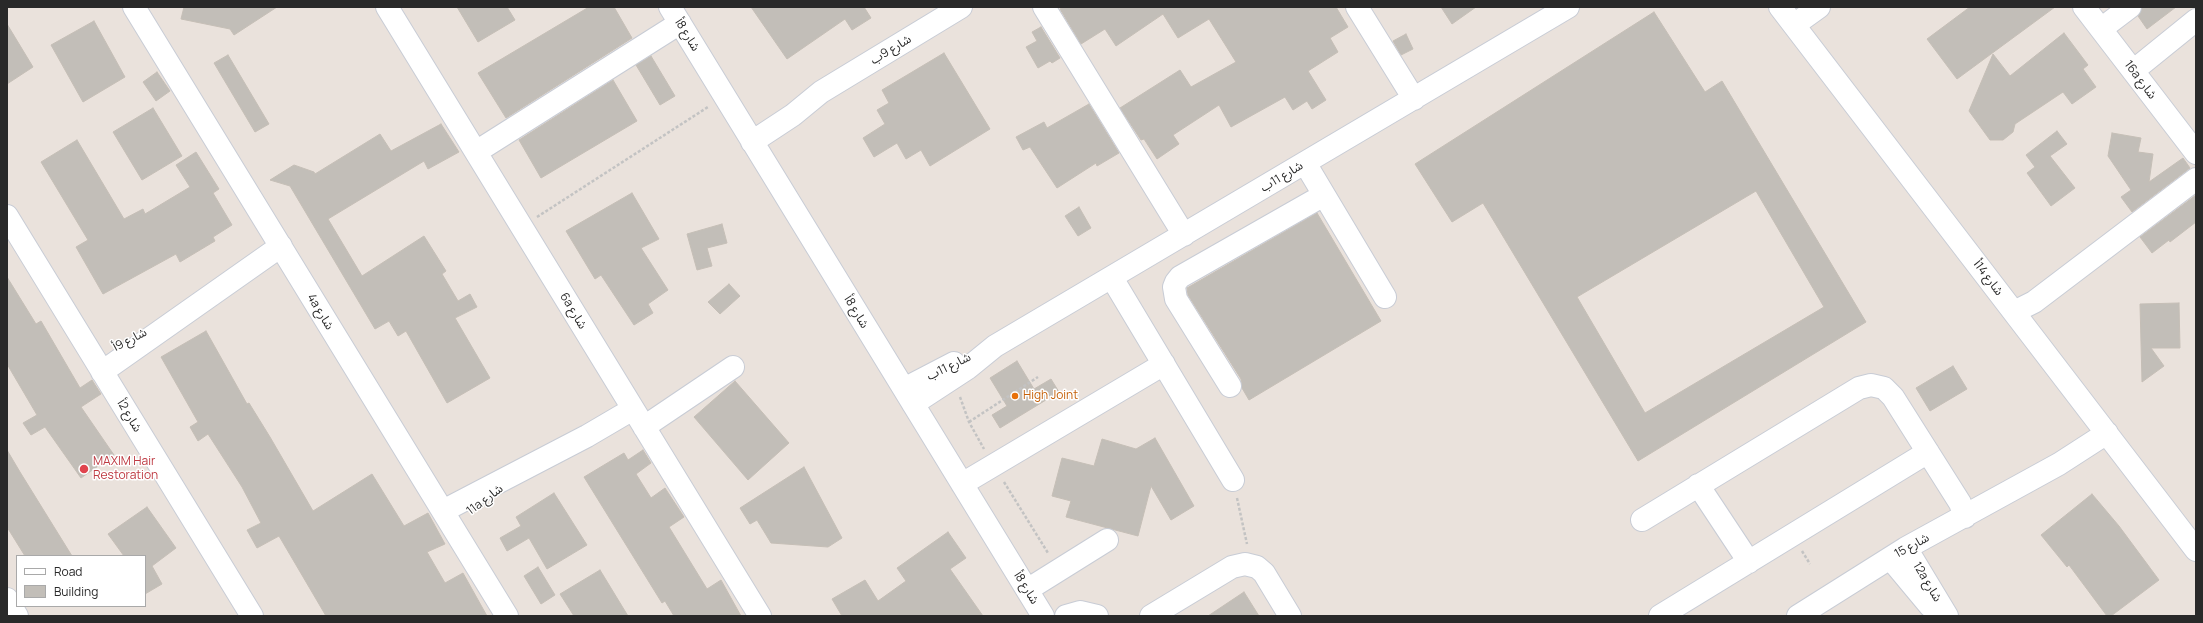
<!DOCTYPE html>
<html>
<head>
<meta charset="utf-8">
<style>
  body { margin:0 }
  #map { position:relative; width:2203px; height:623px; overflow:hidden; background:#eae2dc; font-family:Manrope,sans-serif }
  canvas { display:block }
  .frame { position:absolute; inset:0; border:8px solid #292929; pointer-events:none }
  .legend { position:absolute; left:16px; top:555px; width:130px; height:52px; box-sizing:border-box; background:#fff; border:1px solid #a9a9a9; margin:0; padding:5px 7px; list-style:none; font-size:12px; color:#292929 }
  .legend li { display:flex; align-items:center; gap:8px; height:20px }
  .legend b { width:20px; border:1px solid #a9a9a9 }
</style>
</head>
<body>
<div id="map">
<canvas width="2203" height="623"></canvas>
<div class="frame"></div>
<ul class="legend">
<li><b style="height:5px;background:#fff"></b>Road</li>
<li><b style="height:11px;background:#c2beb8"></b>Building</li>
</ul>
</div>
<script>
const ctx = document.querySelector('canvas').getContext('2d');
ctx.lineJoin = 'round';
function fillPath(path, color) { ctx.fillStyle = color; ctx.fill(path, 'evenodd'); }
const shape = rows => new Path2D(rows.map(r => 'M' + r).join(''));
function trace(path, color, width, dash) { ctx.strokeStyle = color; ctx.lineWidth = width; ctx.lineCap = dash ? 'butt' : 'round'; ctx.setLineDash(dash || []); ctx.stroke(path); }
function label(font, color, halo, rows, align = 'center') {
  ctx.font = font + ' Manrope,"Noto Sans Arabic",sans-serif'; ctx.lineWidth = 3; ctx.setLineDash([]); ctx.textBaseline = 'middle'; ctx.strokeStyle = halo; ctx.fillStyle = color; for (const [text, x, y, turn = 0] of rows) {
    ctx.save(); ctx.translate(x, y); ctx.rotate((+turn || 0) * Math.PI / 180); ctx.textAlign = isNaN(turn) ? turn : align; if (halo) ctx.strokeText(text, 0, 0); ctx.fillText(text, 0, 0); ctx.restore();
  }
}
const building = shape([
  [184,7,277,7,234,35,230,29,181,19,184,7],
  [457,7,507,7,515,20,478,42,457,7],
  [589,7,614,7,632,38,506,118,478,73,589,7],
  [751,7,864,7,871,18,852,30,845,19,787,59,751,7],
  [1063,7,1336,7,1348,27,1330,38,1338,52,1308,71,1326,100,1312,109,1307,101,1293,110,1285,97,1231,127,1219,105,1173,135,1179,144,1157,159,1144,139,1141,140,1120,108,1180,70,1191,87,1236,62,1209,19,1178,38,1163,14,1116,46,1105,29,1081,44,1060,9,1063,7],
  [1441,7,1476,7,1452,24,1441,7],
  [1970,7,2055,7,1957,79,1927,39,1970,7],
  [2142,7,2176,7,2147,29,2138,16,2142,7],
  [1654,12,1705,92,1722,81,1866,322,1638,461,1483,203,1452,222,1415,164,1654,12],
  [1756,191,1824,307,1645,413,1577,297,1756,191],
  [94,21,125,77,83,102,51,45,94,21],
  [7,24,33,67,7,84,7,24],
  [1041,27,1060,58,1052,63,1050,61,1038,68,1026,47,1037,41,1032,32,1041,27],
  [2064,33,2088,65,2083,69,2096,87,2072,104,2063,92,2015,124,2013,132,2003,140,1990,140,1969,111,1993,54,2010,76,2064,33],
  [1406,34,1413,49,1401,55,1393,41,1406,34],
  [944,53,990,129,930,166,921,150,906,159,897,143,874,157,863,138,885,124,877,110,889,103,882,90,944,53],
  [228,55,269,124,255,132,214,63,228,55],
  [651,56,675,96,660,105,636,65,651,56],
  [157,72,170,91,156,101,143,82,157,72],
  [613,80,637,121,541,178,519,140,613,80],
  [1089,104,1119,153,1097,166,1096,163,1057,188,1030,147,1023,150,1016,137,1044,122,1047,128,1089,104],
  [153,108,182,156,142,180,113,132,153,108],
  [441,124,459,152,428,169,424,161,328,219,362,276,424,236,446,271,442,274,458,301,470,294,477,307,455,318,490,378,447,403,406,331,398,336,389,321,375,329,290,186,270,180,294,165,314,172,315,174,380,134,391,151,441,124],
  [2057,131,2067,144,2050,156,2075,188,2051,206,2027,173,2035,167,2026,155,2057,131],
  [2112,133,2141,138,2138,152,2153,154,2149,182,2183,158,2190,168,2132,212,2121,197,2131,190,2108,156,2112,133],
  [77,140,124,219,143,209,145,214,190,187,176,165,196,152,219,189,213,193,232,225,213,237,215,241,180,262,176,254,103,294,76,247,88,240,41,162,77,140],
  [632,193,659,239,641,248,668,290,648,304,653,313,634,325,601,275,595,279,566,231,632,193],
  [2196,195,2196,222,2170,242,2169,240,2152,253,2140,237,2196,195],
  [1079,207,1091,228,1078,236,1065,216,1079,207],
  [1317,213,1381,321,1249,400,1242,388,1241,379,1188,295,1187,288,1317,213],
  [722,224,727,243,707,248,712,266,697,270,687,234,722,224],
  [7,277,36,324,41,321,80,388,92,380,101,394,81,407,114,455,81,478,45,427,31,435,23,423,37,415,7,364,7,277],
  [729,284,740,296,720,314,708,302,729,284],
  [2179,303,2180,348,2151,348,2164,366,2142,382,2140,304,2179,303],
  [206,331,247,404,249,403,270,437,313,511,372,474,404,526,428,513,445,544,427,552,445,583,463,573,487,616,326,616,279,536,257,548,247,530,261,523,242,487,208,434,198,441,190,427,198,422,161,357,206,331],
  [1017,361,1034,389,1051,379,1059,392,1000,428,992,415,1007,406,990,378,1017,361],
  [1953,366,1967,389,1930,411,1916,388,1953,366],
  [735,381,789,443,748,480,694,417,735,381],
  [1155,438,1194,506,1171,520,1151,486,1138,536,1066,517,1071,501,1052,496,1062,458,1094,466,1102,439,1136,449,1155,438],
  [7,450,20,472,72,556,25,556,7,527,7,450],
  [643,450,651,463,636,474,651,498,665,488,684,517,669,527,707,589,721,580,741,616,674,616,665,601,662,603,584,477,624,453,628,460,643,450],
  [804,467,842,538,828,547,771,543,757,520,750,524,740,508,804,467],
  [554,493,587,545,547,569,529,538,507,551,500,538,521,526,516,517,554,493],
  [2092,494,2119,526,2159,580,2111,616,2107,616,2069,565,2067,567,2041,535,2092,494],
  [147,507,176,548,152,566,162,584,145,594,145,556,124,556,108,534,147,507],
  [948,532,966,558,950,569,983,616,842,616,832,599,865,580,878,601,906,581,897,568,948,532],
  [538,567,555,595,541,604,524,576,538,567],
  [600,570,628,616,574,616,560,594,600,570],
  [1244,592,1259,616,1208,616,1244,592]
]);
const path = shape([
  [537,217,708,107],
  [960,397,969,422,984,449],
  [969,422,1038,377],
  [1004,482,1048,553],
  [1237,498,1247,544],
  [1802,551,1810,564]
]);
const minor = shape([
  [134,7,507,616],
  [387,7,760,616],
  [670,7,1043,616],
  [1044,7,1184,235],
  [1357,7,1414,99],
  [1780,7,2196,550],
  [2084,7,2196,153],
  [1794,25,1819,7],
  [2101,29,2130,7],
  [2133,71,2196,20],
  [752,142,793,115,821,92,961,7],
  [476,152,680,23],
  [1305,163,1385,297],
  [7,216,252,616],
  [1112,278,1233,480],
  [2014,312,2034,302,2196,179],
  [102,372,281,246],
  [1230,386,1176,299,1174,287,1176,282,1180,277,1324,195],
  [904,389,954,363],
  [913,404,968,368,995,346,1568,7],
  [644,427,733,367],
  [962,484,1164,364],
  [1698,485,1749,562],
  [443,511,587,436,633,409],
  [1642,520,1859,388,1871,385,1884,388,1893,397,1960,503,1965,517],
  [1906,548,1947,616],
  [1890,558,1930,606],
  [1027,590,1107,540],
  [7,599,17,616],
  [1066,616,1080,612,1097,616],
  [1151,616,1232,567,1245,564,1257,567,1264,573,1290,616],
  [1660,616,1928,452],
  [1798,616,1906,548,2059,464,2107,433]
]);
const markers = [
  [1015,396,4,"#e8710a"],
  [84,469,5,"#e0444e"]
];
const streetNames = [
  ["شارع 8أ",687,35,58],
  ["شارع 9ب",891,50,-31],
  ["16a شارع",2140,80,53],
  ["شارع 11ب",1282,177,-31],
  ["شارع 14أ",1988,278,53],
  ["6a شارع",573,311,59],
  ["4a شارع",320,312,59],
  ["شارع 8أ",856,312,59],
  ["شارع 9أ",130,340,-27],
  ["شارع 11ب",949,367,-26],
  ["شارع 2أ",129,416,59],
  ["11a شارع",485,500,-37],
  ["شارع 15",1912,546,-29],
  ["12a شارع",1927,582,59],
  ["شارع 8أ",1026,588,58]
];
const foodNames = [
  ["High Joint",1023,396]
];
const healthNames = [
  ["MAXIM Hair",93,462],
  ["Restoration",93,476]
];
fillPath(building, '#c2beb8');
trace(building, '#c5beb6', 1);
trace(minor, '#c8ccd5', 24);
trace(path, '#c3c3c3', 2.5, [3, 2]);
trace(minor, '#fff', 22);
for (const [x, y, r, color] of markers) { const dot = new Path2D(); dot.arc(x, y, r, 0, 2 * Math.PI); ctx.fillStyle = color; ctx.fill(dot); trace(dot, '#fff', 1.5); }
label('12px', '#292929', '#fff', streetNames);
label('12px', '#c56008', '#fff', foodNames, 'left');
label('12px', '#be3a42', '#fff', healthNames, 'left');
</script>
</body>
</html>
